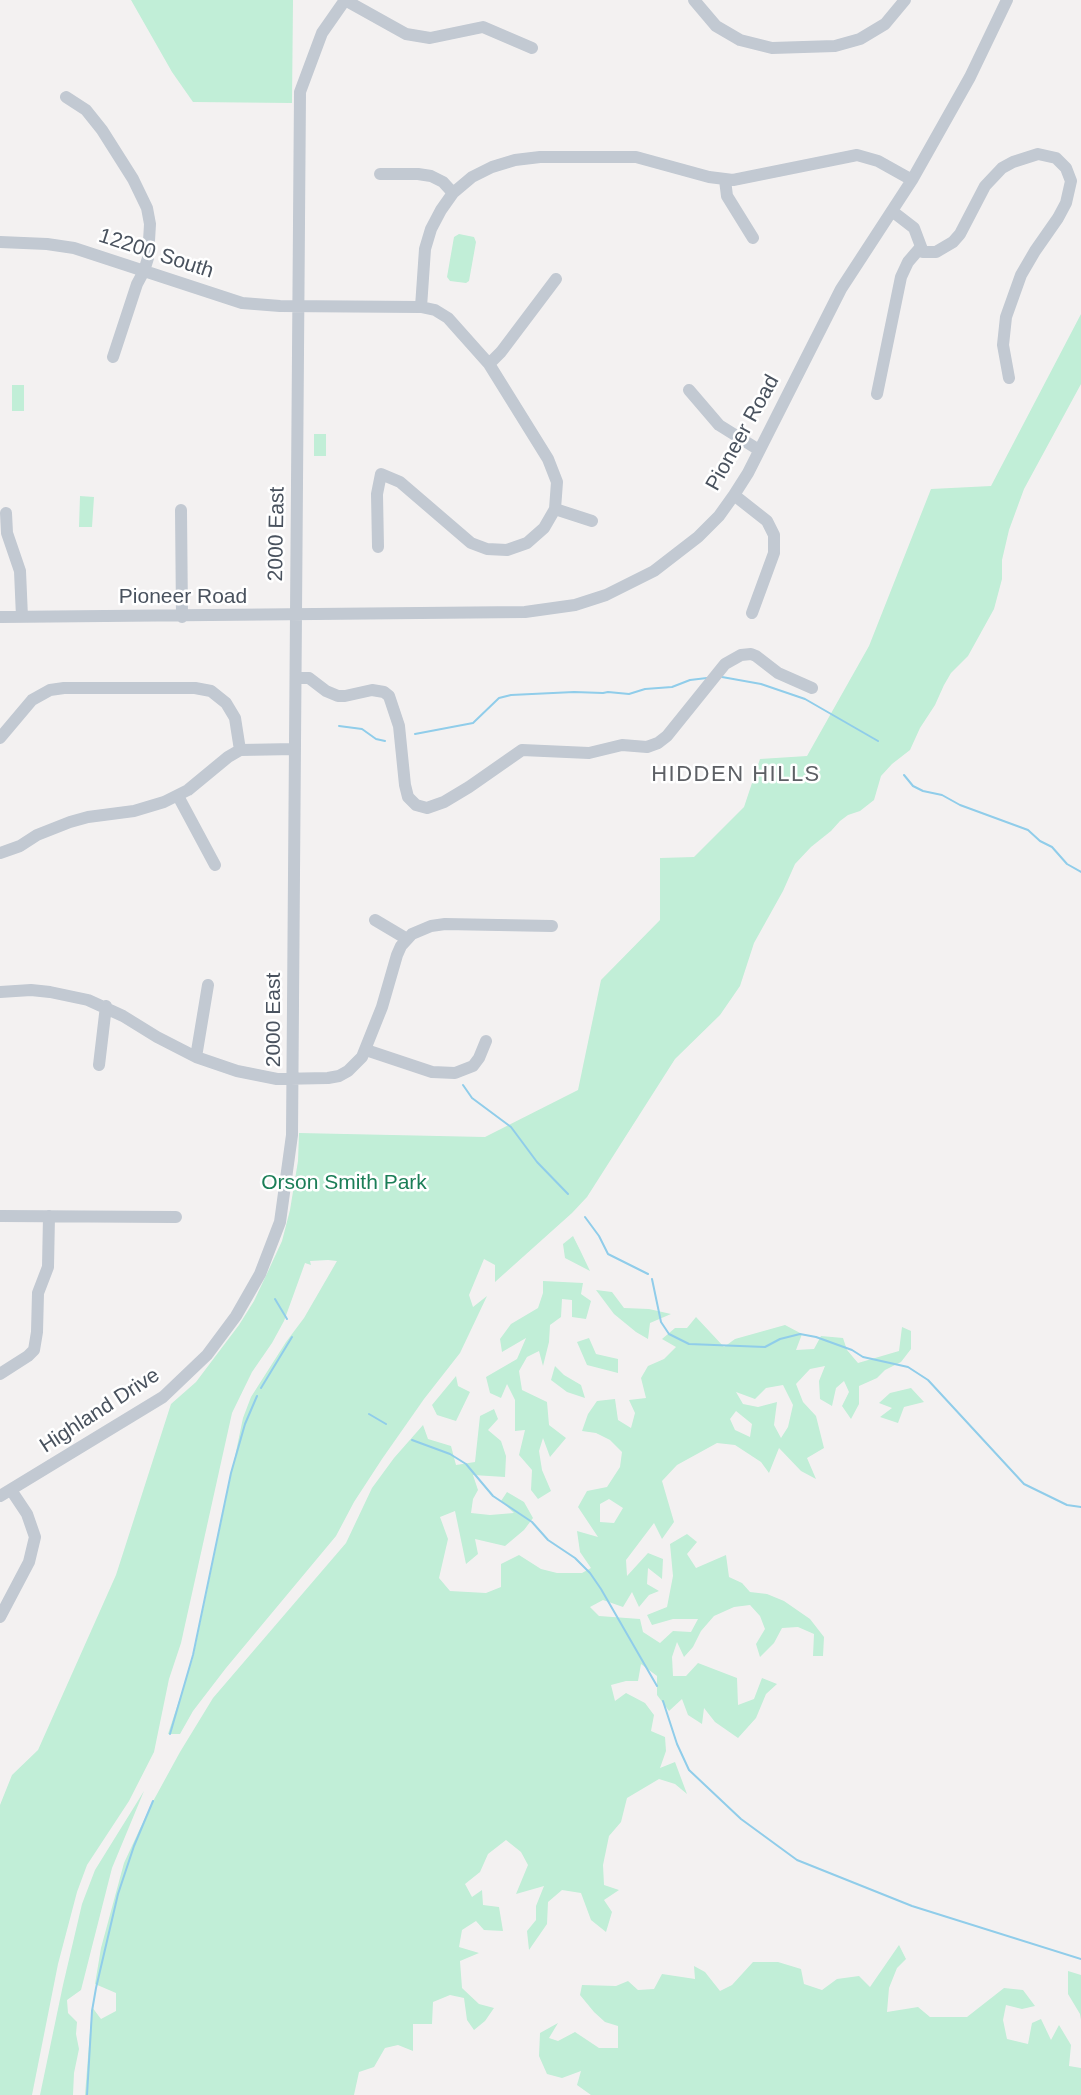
<!DOCTYPE html>
<html>
<head>
<meta charset="utf-8">
<style>
  body { margin:0 }
  canvas { display:block; background:#f3f1f1 }
</style>
</head>
<body>
<canvas width="1081" height="2095"></canvas>
<script>
const ctx = document.querySelector('canvas').getContext('2d');
ctx.lineJoin = 'round';
function fillPath(path, color) { ctx.fillStyle = color; ctx.fill(path, 'evenodd'); }
const shape = rows => new Path2D(rows.map(r => 'M' + r).join(''));
function trace(path, color, width, dash) { ctx.strokeStyle = color; ctx.lineWidth = width; ctx.lineCap = dash ? 'butt' : 'round'; ctx.setLineDash(dash || []); ctx.stroke(path); }
function label(font, color, halo, rows, align = 'center') {
  ctx.font = font + ' Arial,sans-serif'; ctx.lineWidth = 5; ctx.setLineDash([]); ctx.textBaseline = 'middle'; ctx.strokeStyle = halo; ctx.fillStyle = color; for (const [text, x, y, turn = 0] of rows) {
    ctx.save(); ctx.translate(x, y); ctx.rotate((+turn || 0) * Math.PI / 180); ctx.textAlign = isNaN(turn) ? turn : align; if (halo) ctx.strokeText(text, 0, 0); ctx.fillText(text, 0, 0); ctx.restore();
  }
}
const green = shape([
  [131,0,293,0,292,103,193,102,172,72],
  [459,234,474,237,476,242,469,281,466,283,450,281,447,277,454,237],
  [1081,314,1081,384,1024,489,1009,530,1002,560,1002,579,994,609,968,656,951,673,944,685,935,705,920,728,910,750,892,764,881,776,874,800,860,811,848,815,840,821,831,831,811,847,795,864,783,891,754,943,740,986,720,1015,675,1059,587,1197,572,1213,495,1282,495,1265,484,1259,469,1295,473,1307,487,1296,460,1353,424,1399,382,1459,354,1502,336,1536,226,1668,193,1711,180,1734,168,1734,193,1658,243,1418,251,1397,286,1342,304,1318,337,1261,328,1260,310,1261,311,1265,305,1263,284,1321,272,1343,252,1372,232,1413,181,1643,169,1679,154,1752,129,1801,87,1865,77,1892,58,1964,32,2095,0,2095,0,1805,12,1775,38,1750,116,1575,171,1404,196,1382,239,1325,254,1301,270,1267,282,1241,290,1210,298,1161,299,1133,485,1137,578,1090,601,980,660,920,660,858,694,857,744,807,760,759,807,756,869,646,931,489,991,486],
  [12,385,24,385,24,411,12,411],
  [314,434,326,434,326,456,314,456],
  [80,496,94,497,92,527,79,527],
  [573,1236,580,1250,590,1271,565,1258,563,1244],
  [543,1281,583,1283,581,1294,591,1301,586,1319,572,1317,572,1300,562,1299,561,1317,550,1325,549,1342,543,1366,539,1351,527,1357,519,1371,522,1390,547,1402,549,1425,566,1438,550,1457,543,1438,539,1451,542,1470,551,1491,538,1499,531,1490,532,1470,519,1455,525,1430,515,1431,515,1400,507,1384,501,1398,490,1393,486,1377,517,1359,526,1338,502,1352,500,1339,511,1324,538,1308,543,1293],
  [596,1290,612,1292,624,1308,649,1309,671,1314,650,1323,648,1339,636,1332,614,1314],
  [696,1317,724,1347,735,1339,785,1325,802,1334,796,1350,814,1349,821,1336,843,1338,847,1350,858,1363,899,1351,902,1327,911,1331,911,1349,901,1362,885,1370,877,1378,859,1386,859,1404,851,1419,842,1406,849,1392,844,1381,836,1388,832,1406,820,1399,819,1381,825,1366,810,1369,796,1384,803,1402,816,1416,824,1448,807,1458,816,1479,801,1471,779,1448,769,1473,761,1462,735,1445,717,1443,677,1465,662,1481,674,1522,662,1539,654,1523,626,1560,627,1576,648,1553,663,1559,662,1579,648,1568,647,1584,659,1591,649,1595,639,1607,632,1592,623,1607,603,1600,590,1607,599,1616,640,1619,643,1632,660,1643,673,1631,691,1632,698,1619,673,1619,652,1625,647,1615,667,1607,673,1576,670,1544,687,1534,697,1542,687,1554,696,1568,726,1555,729,1577,742,1583,750,1592,767,1594,784,1601,810,1619,824,1637,823,1656,813,1656,814,1634,798,1627,782,1628,774,1643,760,1657,756,1644,765,1629,760,1616,750,1605,734,1607,714,1616,701,1631,693,1647,684,1657,677,1642,672,1657,673,1676,686,1676,698,1663,737,1678,738,1705,754,1699,762,1678,777,1684,766,1694,756,1718,738,1738,715,1722,704,1708,702,1724,688,1715,682,1699,669,1711,657,1695,657,1676,641,1664,638,1681,626,1681,611,1685,615,1701,626,1693,645,1703,654,1715,651,1731,665,1737,666,1751,660,1768,675,1762,687,1794,675,1784,659,1779,627,1798,621,1822,609,1836,603,1865,604,1885,619,1890,604,1900,612,1912,606,1932,591,1920,581,1893,562,1890,548,1902,547,1924,529,1950,527,1931,536,1920,536,1906,544,1886,516,1894,528,1865,521,1852,506,1840,488,1854,480,1872,465,1884,472,1897,482,1890,483,1905,499,1907,503,1931,484,1930,476,1921,462,1930,459,1947,479,1953,460,1961,462,1988,479,2004,494,2008,485,2021,474,2030,467,2020,464,1998,450,1995,433,2002,432,2024,413,2024,413,2051,398,2045,385,2048,374,2067,359,2072,354,2095,85,2095,92,2007,101,2019,116,2011,116,1993,95,1984,101,1948,124,1863,151,1805,180,1752,213,1698,346,1543,372,1488,394,1458,423,1425,428,1439,451,1446,456,1465,475,1462,480,1416,494,1409,498,1419,488,1430,501,1441,506,1456,505,1477,473,1475,478,1490,473,1499,471,1513,490,1515,514,1513,501,1501,507,1492,524,1502,533,1518,524,1530,505,1546,475,1539,478,1554,466,1564,455,1511,440,1517,448,1539,439,1578,450,1591,486,1593,501,1587,501,1564,519,1555,541,1569,557,1573,582,1573,591,1568,580,1552,577,1531,598,1537,578,1507,587,1491,607,1487,620,1467,622,1452,610,1440,596,1433,582,1431,588,1414,597,1401,615,1399,618,1420,631,1428,635,1413,629,1400,646,1398,641,1378,648,1366,664,1359,676,1347,662,1339,675,1328,687,1328],
  [783,1385,793,1405,788,1427,781,1438,774,1425,777,1402,758,1407,743,1404,736,1392,755,1399,766,1388],
  [736,1411,752,1424,750,1437,735,1430,730,1419],
  [609,1499,623,1508,614,1523,600,1522,600,1504],
  [589,1338,596,1354,618,1359,618,1373,587,1365,577,1342],
  [555,1366,564,1375,581,1385,585,1398,567,1392,551,1380],
  [456,1376,458,1386,470,1392,456,1421,437,1415,432,1405],
  [911,1388,924,1402,904,1407,898,1423,880,1417,892,1408,879,1403,890,1393],
  [144,1791,112,1868,81,1990,67,2000,68,2013,77,2022,76,2034,79,2049,74,2073,73,2095,40,2095,63,1985,82,1904,95,1870],
  [899,1945,906,1959,897,1968,889,1988,887,2012,918,2007,930,2017,967,2017,1004,1988,1023,1990,1035,2006,1022,2009,1006,2005,1003,2020,1007,2039,1028,2044,1032,2023,1041,2019,1051,2040,1059,2025,1071,2045,1069,2066,1081,2068,1081,2095,591,2095,577,2085,581,2071,562,2078,547,2074,539,2056,540,2033,558,2023,549,2038,558,2041,575,2032,599,2048,618,2048,618,2026,605,2022,594,2012,580,1995,582,1985,616,1986,628,1981,638,1990,654,1989,662,1974,695,1979,694,1966,705,1972,720,1991,732,1985,753,1962,778,1962,801,1969,804,1984,822,1990,837,1979,859,1976,870,1987],
  [1068,1971,1081,1975,1081,2020,1080,2014,1068,1994]
]);
const stream = shape([
  [722,677,761,684,805,699,878,741],
  [339,726,362,729,376,739,385,741],
  [415,734,473,723,499,698,511,695,574,692,603,693,608,692,629,694,645,689,672,687,690,680,707,678],
  [904,775,913,786,923,791,942,795,960,805,1028,830,1040,841,1052,847,1067,864,1081,872],
  [463,1085,472,1098,511,1127,537,1162,568,1194],
  [585,1217,599,1236,608,1254,648,1274],
  [652,1279,661,1322,669,1334,689,1344,765,1347,780,1339,800,1334,816,1337,852,1350,863,1357,908,1367,928,1380,1024,1484,1067,1505,1081,1507],
  [275,1299,287,1319],
  [261,1388,292,1337],
  [369,1414,386,1424],
  [412,1440,450,1454,466,1464,493,1496,532,1522,548,1540,575,1558,590,1573,601,1589,657,1686],
  [663,1701,677,1744,689,1770,741,1819,797,1860,912,1906,1081,1959],
  [170,1734,193,1655,231,1473,245,1424,257,1396],
  [87,2095,92,2011,96,1988,118,1894,134,1846,153,1801]
]);
const minor = shape([
  [345,0,406,34,430,38,483,27,532,48],
  [694,0,716,26,740,40,772,48,835,46,860,39,885,24,905,0],
  [66,97,86,110,102,130,133,179,147,208,150,224,148,258,144,271,137,284,113,357],
  [380,174,418,174,431,176,443,182,453,193],
  [725,180,727,196,753,238],
  [892,211,914,228,923,252,936,252,953,242,960,234,985,186,1002,168,1013,162,1038,154,1056,158,1066,168,1071,181,1066,203,1058,218,1035,251,1021,275,1006,317,1003,345,1009,378],
  [0,242,47,244,74,248,242,303,280,306,421,307,435,310,448,318,489,364,548,459,557,482,555,509,544,528,527,543,507,550,487,549,471,543,400,482,381,474,377,494,378,547],
  [421,307,425,249,431,229,441,210,453,193,472,177,492,167,515,160,540,157,636,157,709,177,733,180,857,155,878,161,912,180],
  [489,364,501,352,556,279],
  [689,390,719,425,759,450],
  [877,394,901,277,908,262,920,248],
  [734,495,767,521,774,535,774,553,752,613],
  [555,509,592,521],
  [181,510,182,617],
  [6,513,7,533,20,571,22,617],
  [0,617,525,612,575,605,606,595,654,571,698,537,719,516,734,495,748,473,841,289,912,180,970,77,1007,0],
  [296,678,309,678,326,691,338,696,345,696,372,690,384,692,389,696,399,726,405,785,408,797,416,805,427,808,444,802,469,787,522,750,589,753,622,745,647,747,658,743,667,736,725,664,741,655,751,654,756,656,778,673,812,688],
  [0,738,32,700,50,690,64,688,195,688,211,691,226,703,235,718,240,750],
  [178,796,215,865],
  [0,853,20,846,37,835,70,822,88,817,134,811,164,802,188,790,228,757,240,750,295,749],
  [375,920,407,939],
  [0,992,31,990,50,992,88,1000,123,1016,157,1037,196,1057,237,1071,277,1079,328,1078,339,1076,348,1071,362,1057,382,1007,397,955,401,946,412,934,431,926,445,924,552,926],
  [366,1050,432,1072,455,1073,473,1066,479,1058,486,1041],
  [196,1057,208,985],
  [99,1065,106,1006],
  [0,1216,176,1217],
  [0,1374,28,1356,34,1350,37,1332,38,1293,48,1267,49,1216],
  [0,1496,163,1397,207,1355,236,1316,260,1274,280,1222,292,1135,300,92,322,33,345,0],
  [0,1617,29,1562,35,1537,27,1514,11,1490]
]);
const streetNames = [
  ["12200 South",156,254,18],
  ["Pioneer Road",743,433,-61],
  ["2000 East",277,534,-89],
  ["Pioneer Road",183,597],
  ["2000 East",274,1020,-90],
  ["Highland Drive",100,1411,-33]
];
const parkNames = [
  ["Orson Smith Park",344,1183]
];
const neighbourhoodNames = [
  ["HIDDEN HILLS",736,775]
];
fillPath(green, '#c1eed7');
trace(stream, '#90cdea', 2);
trace(minor, '#c2c9d2', 12);
label('21px', '#49525e', '#fff', streetNames);
label('21px', '#1b7e57', '#fff', parkNames);
ctx.letterSpacing = '1.5px';
label('22px', '#5d6065', '#fff', neighbourhoodNames);
ctx.letterSpacing = '0px';
</script>
</body>
</html>
